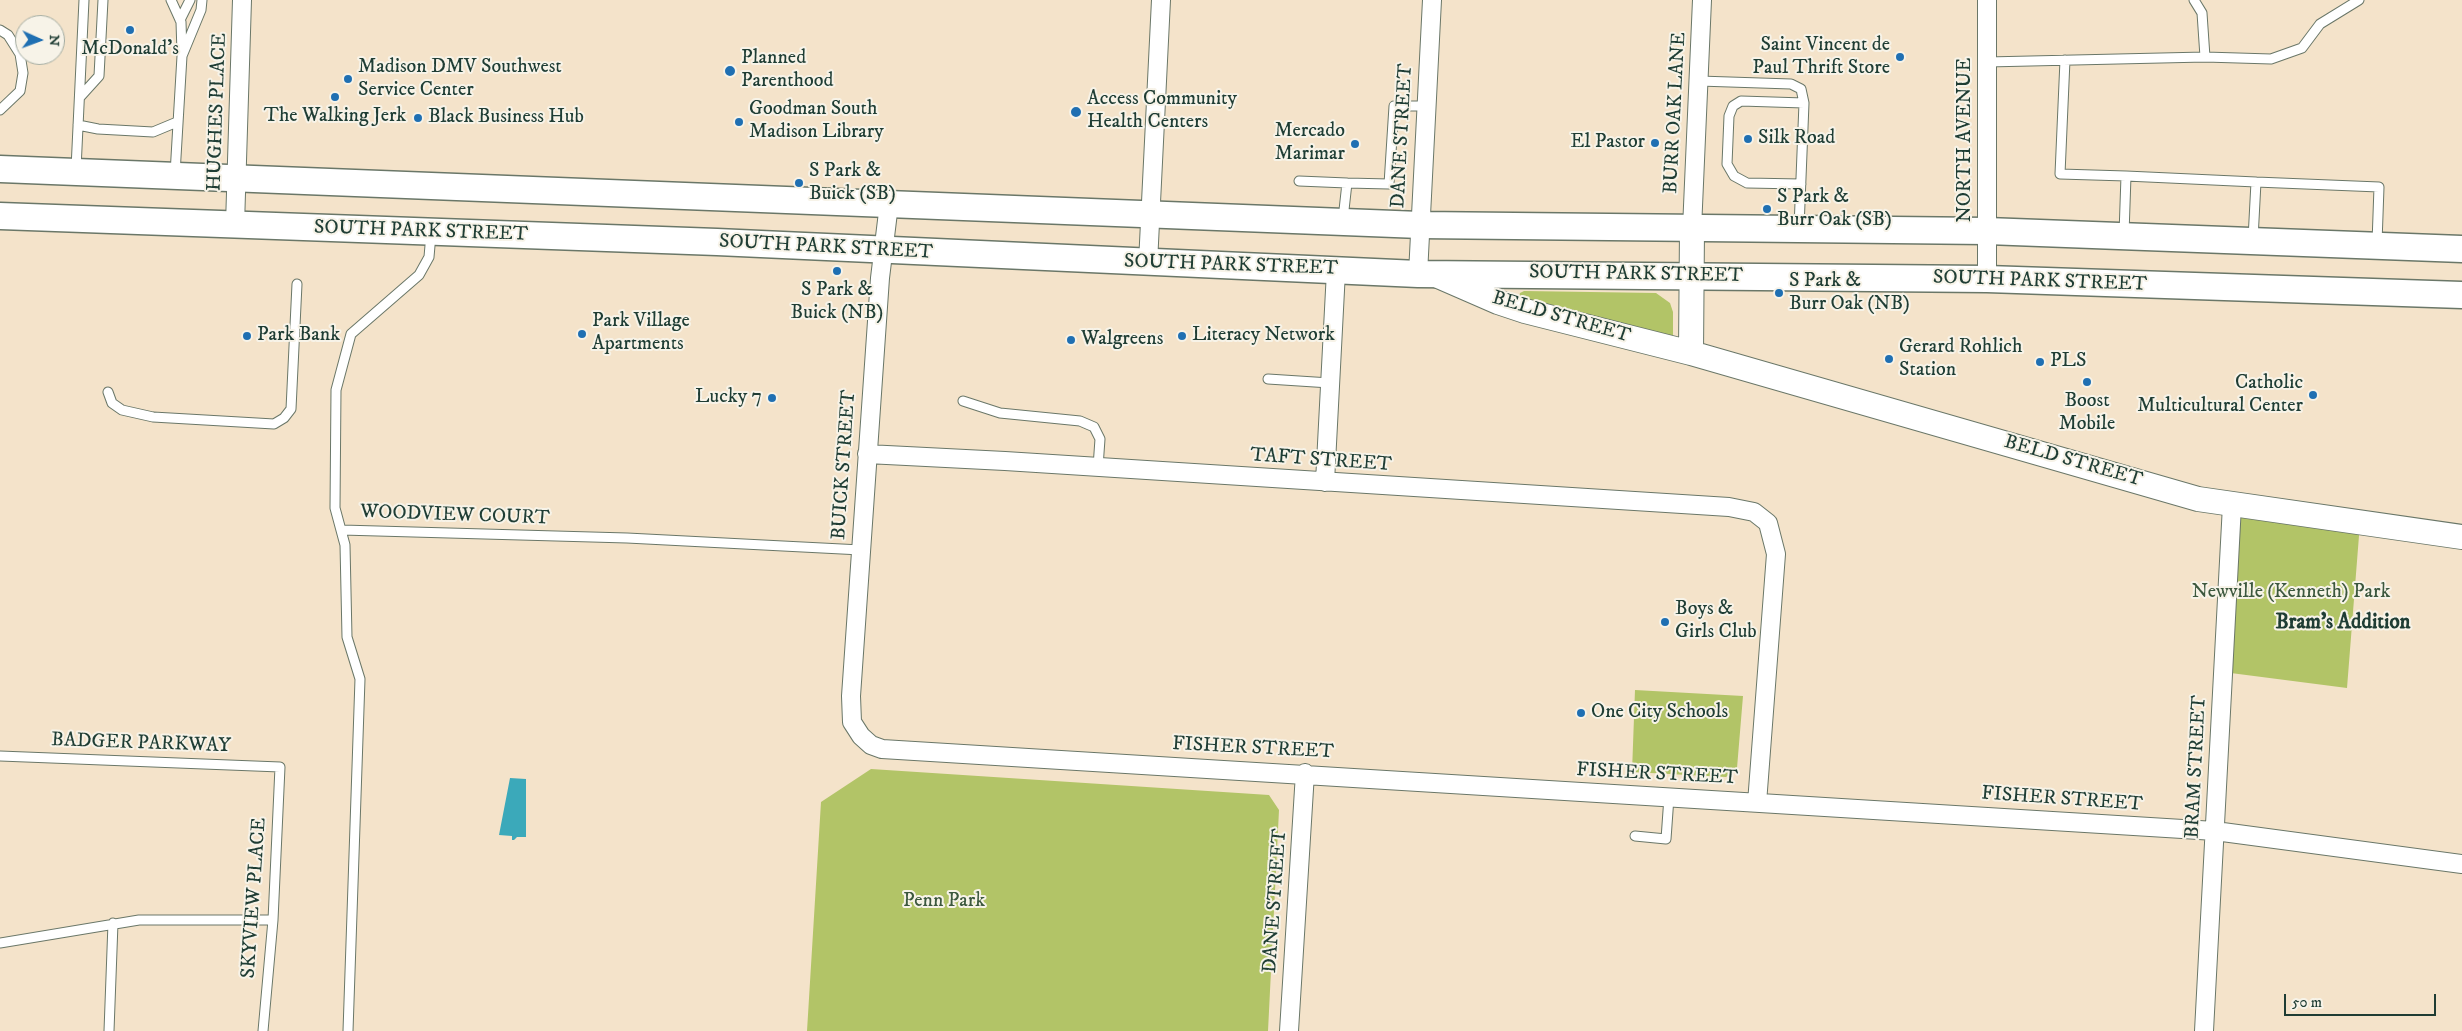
<!DOCTYPE html>
<html>
<head>
<meta charset="utf-8">
<style>
  body { margin:0 }
  #map { position:relative; width:2462px; height:1031px; overflow:hidden; background:#f4e3ca; font-family:"IM FELL DW Pica",serif }
  canvas { display:block }
  .north { position:absolute; left:15px; top:15px; width:50px; height:50px; box-sizing:border-box; background:#f7f3e8; border:1px solid #a1aaa0; border-radius:50%; rotate:92deg; font-size:14px; font-weight:700; line-height:20px; text-align:center; color:#1f3d34 }
  .north::after { content:''; display:block; margin:auto; width:18px; height:22px; background:#1f6fb2; clip-path:polygon(50% 0,100% 100%,50% 72%,0 100%) }
  .scale { position:absolute; left:2284px; top:994px; width:152px; height:22px; box-sizing:border-box; border:2px solid #1f3d34; border-top:0; padding-left:6px; font-size:15px; line-height:18px; white-space:nowrap; color:#1f3d34; -webkit-text-stroke:4px #f7f3e8; paint-order:stroke }
</style>
</head>
<body>
<div id="map">
<canvas width="2462" height="1031"></canvas>
<div class="north">N</div>
<div class="scale">50 m</div>
</div>
<script>
const ctx = document.querySelector('canvas').getContext('2d');
ctx.lineJoin = 'round';
function fillPath(path, color) { ctx.fillStyle = color; ctx.fill(path, 'evenodd'); }
const shape = rows => new Path2D(rows.map(r => 'M' + r).join(''));
function trace(path, color, width, dash) { ctx.strokeStyle = color; ctx.lineWidth = width; ctx.lineCap = dash ? 'butt' : 'round'; ctx.setLineDash(dash || []); ctx.stroke(path); }
function label(font, color, halo, rows, align = 'center') {
  ctx.font = font + ' "IM FELL DW Pica",serif'; ctx.lineWidth = 4; ctx.setLineDash([]); ctx.textBaseline = 'middle'; ctx.strokeStyle = halo; ctx.fillStyle = color; for (const [text, x, y, turn = 0] of rows) {
    ctx.save(); ctx.translate(x, y); ctx.rotate((+turn || 0) * Math.PI / 180); ctx.textAlign = isNaN(turn) ? turn : align; if (halo) ctx.strokeText(text, 0, 0); ctx.fillText(text, 0, 0); ctx.restore();
  }
}
const green = shape([
  [1524,291,1656,293,1670,303,1673,312,1673,336,1665,340,1523,300,1519,297,1520,293],
  [2232,505,2360,523,2347,688,2223,672],
  [1635,690,1743,696,1737,768,1726,777,1632,772],
  [871,769,1269,795,1279,810,1268,1031,807,1031,821,802]
]);
const water = shape([
  [510,778,526,779,526,837,517,837,514,840,512,840,512,836,499,835]
]);
const lane = shape([
  [171,0,181,22,182,53],
  [2194,0,2202,13,2205,57],
  [180,20,190,0],
  [0,30,8,35,20,54,23,73,20,91,0,110],
  [2065,60,2060,174,2126,176,2124,234],
  [1987,62,2205,57,2271,59,2302,48,2320,24,2359,0],
  [1699,81,1791,84,1801,89,1804,103,1799,228],
  [80,97,99,76,103,0],
  [78,125,98,129,153,132,177,122],
  [76,169,84,0],
  [175,174,182,56,201,10,202,0],
  [2126,176,2256,182,2253,239],
  [1299,181,1347,183],
  [2256,182,2379,187,2377,243],
  [1801,184,1747,183,1734,176,1727,164,1729,116,1733,106,1741,101,1804,103],
  [1343,219,1347,183,1389,184,1394,106,1426,106],
  [1268,379,1330,383],
  [108,392,112,403,122,410,153,417,274,424,284,418,291,409,297,284],
  [963,401,1000,413,1080,421,1094,427,1100,439,1098,467],
  [342,530,627,538,861,550],
  [0,756,280,767,273,920,263,1031],
  [1635,836,1666,839,1669,797],
  [0,943,139,920,273,920],
  [109,1031,113,923],
  [348,1031,360,679,347,637,345,545,335,508,336,390,351,334,419,275,429,257,431,234]
]);
const street = shape([
  [1987,0,1987,279],
  [889,204,880,278,851,696,852,722,861,736,871,745,882,749,2215,831,2462,864],
  [235,225,242,0],
  [1692,229,1702,0],
  [1148,263,1161,0],
  [1418,274,1432,0],
  [867,454,1005,461,1729,507,1754,512,1768,523,1776,554,1757,803],
  [1325,482,1336,271],
  [1289,1031,1305,773],
  [2204,1031,2232,505]
]);
const secondary = shape([
  [1692,229,1691,353,2198,499,2462,537],
  [1436,275,1498,302,1525,311,1691,353]
]);
const primary = shape([
  [0,169,1420,225,1987,231,2462,249],
  [0,216,717,242,1418,274,1987,279,2462,295]
]);
const markers = [
  [130,30,5,"#1f6fb2"],
  [1900,57,5,"#1f6fb2"],
  [730,71,6,"#1f6fb2"],
  [348,79,5,"#1f6fb2"],
  [335,97,5,"#1f6fb2"],
  [1076,112,6,"#1f6fb2"],
  [418,118,5,"#1f6fb2"],
  [739,122,5,"#1f6fb2"],
  [1748,139,5,"#1f6fb2"],
  [1655,143,5,"#1f6fb2"],
  [1355,144,5,"#1f6fb2"],
  [799,183,5,"#1f6fb2"],
  [1767,209,5,"#1f6fb2"],
  [837,271,5,"#1f6fb2"],
  [1779,293,5,"#1f6fb2"],
  [582,334,5,"#1f6fb2"],
  [247,336,5,"#1f6fb2"],
  [1182,336,5,"#1f6fb2"],
  [1071,340,5,"#1f6fb2"],
  [1889,359,5,"#1f6fb2"],
  [2040,362,5,"#1f6fb2"],
  [2087,382,5,"#1f6fb2"],
  [2313,395,5,"#1f6fb2"],
  [772,398,5,"#1f6fb2"],
  [1665,622,5,"#1f6fb2"],
  [1581,713,5,"#1f6fb2"]
];
const poiNames = [
  ["Saint Vincent de",1890,46,"right"],
  ["Paul Thrift Store",1890,69,"right"],
  ["McDonald's",130,50,"center"],
  ["Planned",741,59],
  ["Parenthood",741,82],
  ["Madison DMV Southwest",358,68],
  ["Service Center",358,91],
  ["Access Community",1087,100],
  ["Health Centers",1087,123],
  ["Goodman South",749,110],
  ["Madison Library",749,133],
  ["The Walking Jerk",335,117,"center"],
  ["Black Business Hub",428,118],
  ["Mercado",1345,132,"right"],
  ["Marimar",1345,155,"right"],
  ["Silk Road",1758,139],
  ["El Pastor",1645,143,"right"],
  ["S Park &",809,172],
  ["Buick (SB)",809,195],
  ["S Park &",1777,198],
  ["Burr Oak (SB)",1777,221],
  ["S Park &",1789,282],
  ["Burr Oak (NB)",1789,305],
  ["S Park &",837,291,"center"],
  ["Buick (NB)",837,314,"center"],
  ["Park Village",592,322],
  ["Apartments",592,345],
  ["Park Bank",257,336],
  ["Literacy Network",1192,336],
  ["Walgreens",1081,340],
  ["Gerard Rohlich",1899,348],
  ["Station",1899,371],
  ["PLS",2050,362],
  ["Catholic",2303,384,"right"],
  ["Multicultural Center",2303,407,"right"],
  ["Lucky 7",762,398,"right"],
  ["Boost",2087,402,"center"],
  ["Mobile",2087,425,"center"],
  ["Boys &",1675,610],
  ["Girls Club",1675,633],
  ["One City Schools",1591,713]
];
const streetNames = [
  ["HUGHES PLACE",218,112,-88],
  ["BURR OAK LANE",1676,113,-87],
  ["DANE STREET",1403,136,-87],
  ["NORTH AVENUE",1966,140,-90],
  ["SOUTH PARK STREET",421,232,2],
  ["SOUTH PARK STREET",826,248,3],
  ["SOUTH PARK STREET",1231,266,2],
  ["SOUTH PARK STREET",1636,275,1],
  ["SOUTH PARK STREET",2040,282,2],
  ["BELD STREET",1561,318,16],
  ["TAFT STREET",1321,461,4],
  ["BELD STREET",2073,462,16],
  ["BUICK STREET",845,465,-86],
  ["WOODVIEW COURT",455,516,2],
  ["BADGER PARKWAY",141,744,2],
  ["FISHER STREET",1253,749,3],
  ["BRAM STREET",2197,767,-87],
  ["FISHER STREET",1657,775,3],
  ["FISHER STREET",2062,800,4],
  ["SKYVIEW PLACE",255,898,-86],
  ["DANE STREET",1276,901,-86]
];
const parkNames = [
  ["Newville (Kenneth) Park",2291,593],
  ["Penn Park",944,902]
];
const neighbourhoodNames = [
  ["Bram's Addition",2343,624]
];
fillPath(green, '#b2c467');
fillPath(water, '#3ba9ba');
trace(lane, '#6a7768', 11);
trace(street, '#6a7768', 20);
trace(secondary, '#6a7768', 26);
trace(primary, '#6a7768', 29);
trace(lane, '#fff', 9);
trace(street, '#fff', 18);
trace(secondary, '#fff', 24);
trace(primary, '#fff', 26);
for (const [x, y, r, color] of markers) { const dot = new Path2D(); dot.arc(x, y, r, 0, 2 * Math.PI); ctx.fillStyle = color; ctx.fill(dot); trace(dot, '#f7f3e8', 2); }
label('20px', '#1f3d34', '#f7f3e8', poiNames, 'left');
label('20px', '#1f3d34', '#f7f3e8', streetNames);
label('20px', '#3c583e', '#f7f3e8', parkNames);
label('bold 21px', '#1f3d34', '#f7f3e8', neighbourhoodNames);
</script>
</body>
</html>
